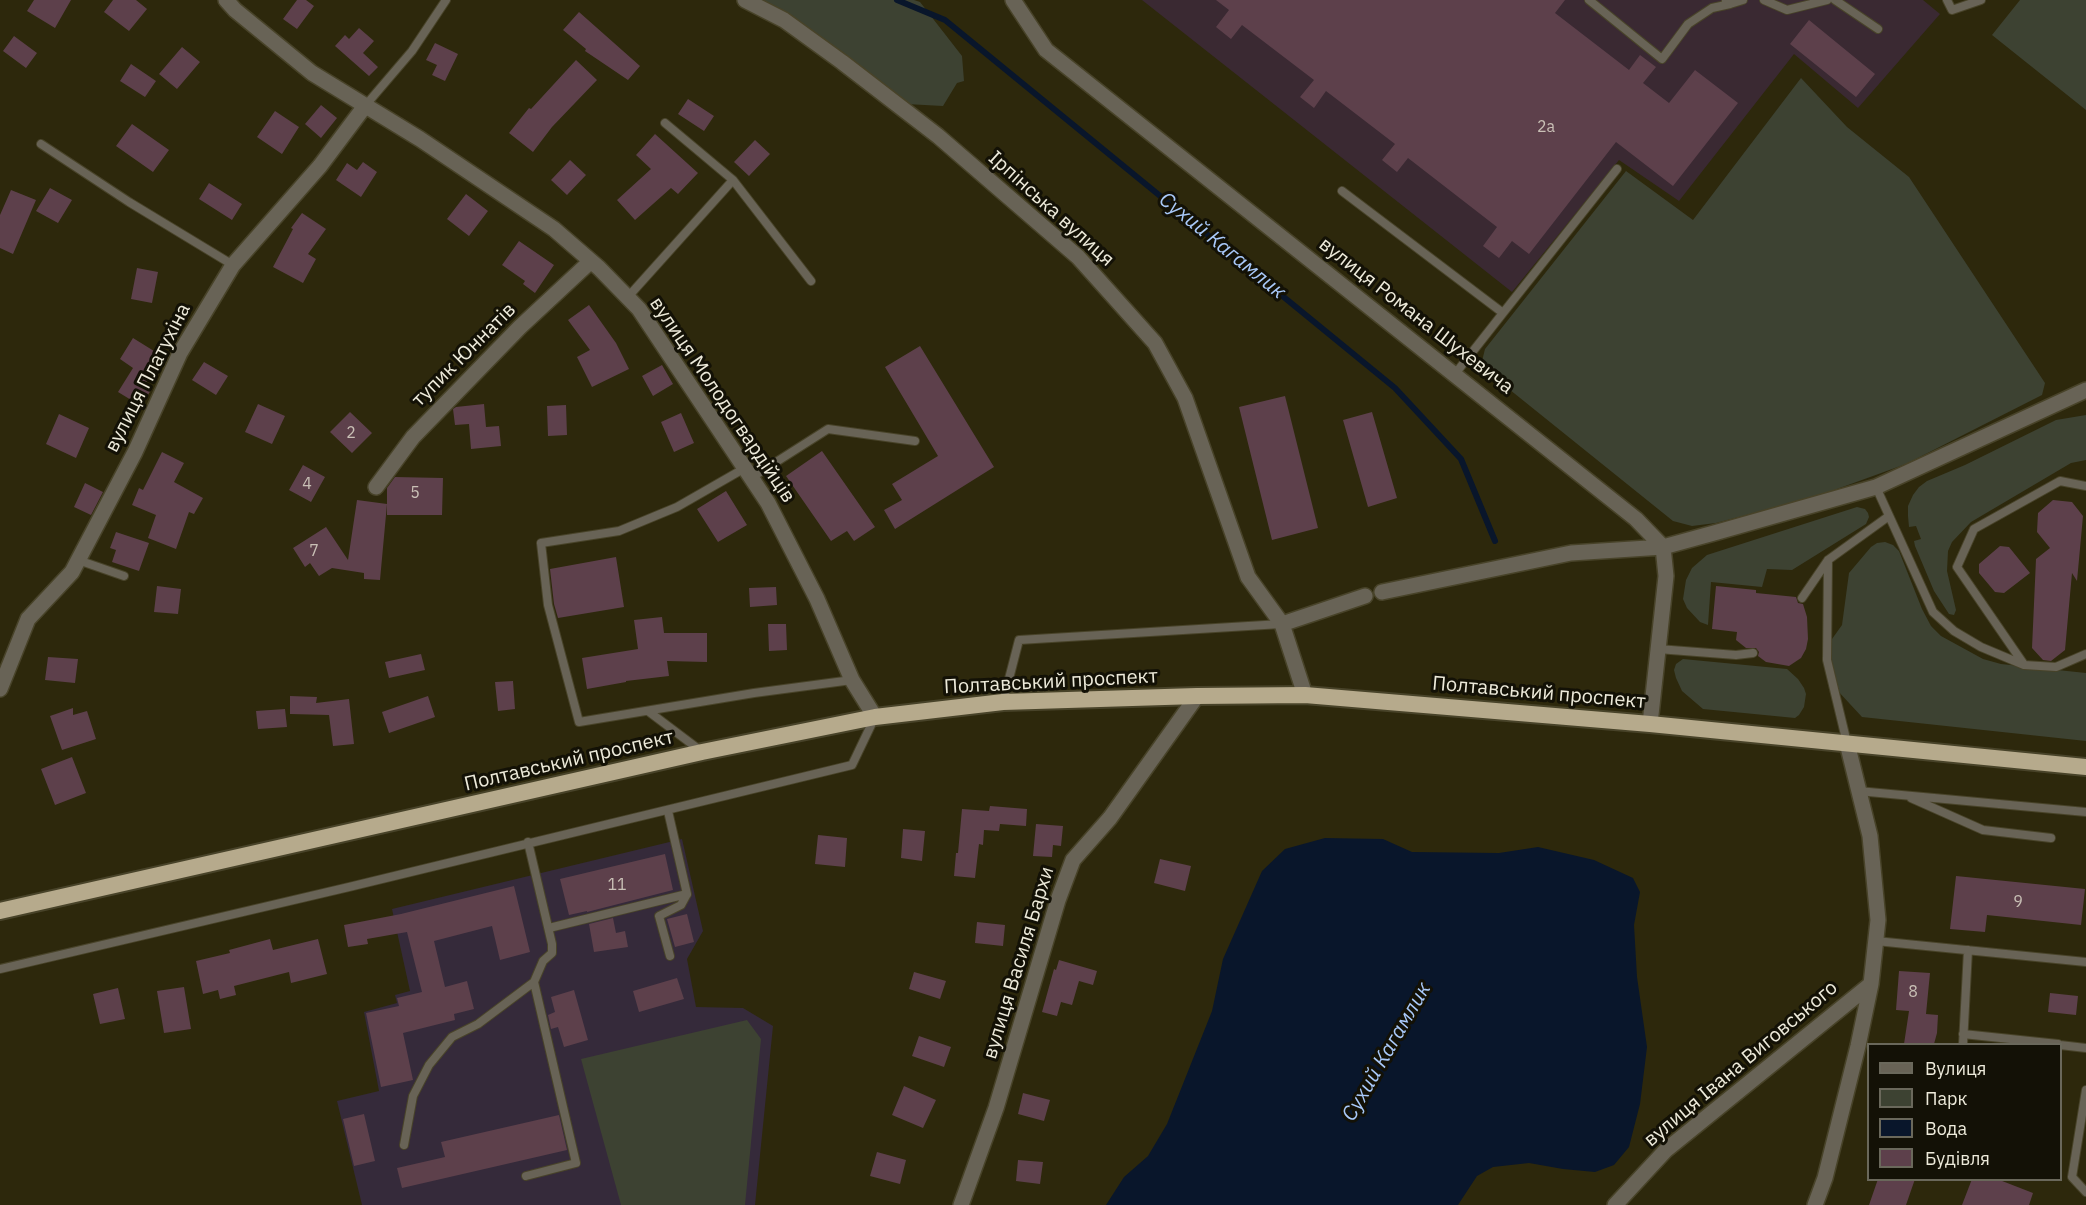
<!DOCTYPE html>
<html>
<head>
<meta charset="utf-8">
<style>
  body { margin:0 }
  #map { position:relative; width:2086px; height:1205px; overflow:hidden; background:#2d280c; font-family:"IBM Plex Sans",sans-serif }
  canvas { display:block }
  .legend { position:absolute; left:1867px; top:1043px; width:195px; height:138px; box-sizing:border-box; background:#131106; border:2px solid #6a685b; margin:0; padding:8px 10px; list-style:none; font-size:18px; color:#edeada }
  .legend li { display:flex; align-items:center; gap:12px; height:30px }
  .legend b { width:30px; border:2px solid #6a685b }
</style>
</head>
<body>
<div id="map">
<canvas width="2086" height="1205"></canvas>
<ul class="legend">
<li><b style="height:8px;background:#686356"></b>Вулиця</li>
<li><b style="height:16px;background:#3d4232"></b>Парк</li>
<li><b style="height:16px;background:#09162b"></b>Вода</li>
<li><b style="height:16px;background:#5d404b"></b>Будівля</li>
</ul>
</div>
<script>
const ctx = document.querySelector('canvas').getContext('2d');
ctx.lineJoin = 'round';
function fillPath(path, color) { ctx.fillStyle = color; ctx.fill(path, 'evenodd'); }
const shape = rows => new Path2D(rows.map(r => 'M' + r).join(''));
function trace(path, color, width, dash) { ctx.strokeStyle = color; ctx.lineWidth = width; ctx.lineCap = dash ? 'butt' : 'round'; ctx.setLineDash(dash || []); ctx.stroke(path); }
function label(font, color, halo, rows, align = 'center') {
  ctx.font = font + ' "IBM Plex Sans",sans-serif'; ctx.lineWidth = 6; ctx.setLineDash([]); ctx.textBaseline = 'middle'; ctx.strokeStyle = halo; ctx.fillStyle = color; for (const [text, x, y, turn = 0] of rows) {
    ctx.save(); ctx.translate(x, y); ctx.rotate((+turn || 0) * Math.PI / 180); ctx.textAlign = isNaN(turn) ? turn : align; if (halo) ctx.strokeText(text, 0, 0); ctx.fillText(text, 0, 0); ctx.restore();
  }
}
const industrial = shape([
  [1142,0,1923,0,1940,14,1858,108,1794,54,1679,201,1619,160,1512,292]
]);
const education = shape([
  [682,839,703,931,687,959,696,1007,743,1008,773,1026,755,1205,362,1205,337,1101,379,1091,364,1012,397,1003,395,995,410,991,392,909]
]);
const green = shape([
  [760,0,914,0,920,2,962,56,964,81,957,83,943,106,906,104],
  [2020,0,2086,0,2086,110,1992,35],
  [1801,78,1847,127,1909,177,2045,383,2042,395,1906,464,1815,497,1716,523,1692,526,1673,521,1489,373,1482,361,1485,349,1626,171,1693,220],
  [2086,415,2086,460,2071,463,1971,522,1952,542,1948,551,1947,571,1956,610,1954,615,1949,614,1934,591,1915,546,1914,541,1921,539,1916,526,1909,527,1908,516,1908,506,1913,495,1919,487,1927,481,1965,465,2056,420],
  [1857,507,1865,509,1868,513,1869,517,1866,524,1792,570,1767,569,1762,587,1711,582,1708,625,1700,622,1687,608,1683,599,1686,580,1692,568,1707,555],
  [1885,542,1893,545,1899,551,1922,609,1931,626,1941,636,1983,659,2001,664,2086,673,2086,741,1862,717,1837,690,1829,667,1830,649,1832,639,1842,625,1849,573,1871,547,1877,543],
  [1683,659,1787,669,1798,679,1804,688,1806,694,1804,707,1799,715,1795,718,1703,709,1682,691,1676,678,1674,670,1676,664],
  [747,1020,761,1039,745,1205,621,1205,581,1059]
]);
const water = shape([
  [1325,838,1383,839,1412,852,1499,853,1538,847,1594,860,1633,878,1640,892,1634,925,1637,977,1647,1047,1640,1104,1629,1147,1614,1165,1595,1172,1563,1169,1529,1163,1493,1167,1477,1176,1458,1205,1106,1205,1124,1177,1148,1156,1167,1124,1212,1011,1223,959,1262,871,1285,849]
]);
const stream = shape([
  [897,0,945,20,1395,388,1461,459,1495,541]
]);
const building = shape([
  [34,0,71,0,55,28,27,11],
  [113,0,136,0,147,9,129,31,104,12],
  [297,0,306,0,314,6,297,29,283,19],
  [1216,0,1565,0,1555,13,1629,70,1640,55,1656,67,1643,83,1669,103,1695,70,1738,103,1673,186,1616,142,1529,254,1512,241,1499,258,1483,246,1497,227,1408,158,1397,172,1382,160,1395,144,1326,91,1314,108,1300,97,1314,80,1242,25,1231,39,1216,27,1229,10],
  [579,12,640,66,628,80,585,51,586,49,563,30],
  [1809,20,1875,74,1856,97,1790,44],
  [359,28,374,41,363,53,378,67,369,76,335,46,345,35,349,39],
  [14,36,37,53,26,68,3,51],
  [435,43,458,54,445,81,432,75,437,65,426,60],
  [182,47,200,62,177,89,159,74],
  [576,60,597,80,552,127,533,152,509,133,529,108,531,109],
  [131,64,156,81,145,97,120,81],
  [688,99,714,116,704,131,678,114],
  [321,105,337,118,321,138,305,124],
  [275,111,299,127,282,154,257,137],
  [132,124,169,150,153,172,116,146],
  [655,134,698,173,678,194,671,188,635,220,617,200,651,169,636,155],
  [755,140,770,154,749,176,734,162],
  [570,160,586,175,567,195,551,180],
  [363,162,377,172,361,197,336,180,347,163,357,170],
  [209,183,242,204,232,220,199,199],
  [50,188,72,200,58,223,36,211],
  [11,190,36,200,13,254,0,248,0,215],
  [466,194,488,211,469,236,447,219],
  [302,213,326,229,308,254,316,259,303,283,273,267,293,229,291,228],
  [519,241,554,265,535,293,523,284,525,281,502,265],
  [137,268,158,272,152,303,131,299],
  [589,305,616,343,629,369,592,387,577,357,590,350,568,320],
  [133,338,162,356,144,386,151,390,141,406,118,392,133,368,120,359],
  [920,346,994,467,895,529,884,510,902,500,892,484,938,456,885,367],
  [204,362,228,376,216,395,192,380],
  [662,365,673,384,653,396,642,376],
  [1285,396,1318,528,1272,540,1239,407],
  [258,404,285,416,272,444,245,432],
  [484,404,486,427,499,426,501,446,471,449,469,424,455,425,453,409,456,407],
  [566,405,567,435,548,436,547,406],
  [350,412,372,433,352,453,330,432],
  [1372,412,1397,498,1368,507,1343,420],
  [681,413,694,443,674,452,661,422],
  [59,414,89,428,76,458,46,444],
  [822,451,875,527,854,541,847,531,831,541,786,476],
  [162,452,184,463,174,482,203,498,194,514,189,512,176,549,148,538,156,515,132,505,139,488,143,490],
  [303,465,325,477,311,502,289,490],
  [395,477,443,478,442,515,387,515,387,488],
  [85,483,103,492,91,515,74,507],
  [726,491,747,525,718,542,697,509],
  [357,500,387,504,380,580,364,579,364,573,332,568,319,576,310,563,305,567,293,548,326,527,348,560],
  [2053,500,2072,502,2083,516,2077,581,2072,573,2065,650,2051,661,2043,660,2032,648,2036,559,2050,548,2037,532,2038,513],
  [116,532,149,543,139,571,112,562,116,550,110,548],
  [2000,546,2009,547,2030,573,2004,593,1995,592,1979,573,1979,564],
  [616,557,624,607,558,618,554,604,550,569],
  [157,586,181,589,178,614,154,612],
  [1716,586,1756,590,1756,593,1796,597,1798,603,1803,604,1807,617,1808,639,1806,649,1801,658,1789,666,1766,662,1758,656,1759,652,1756,648,1746,648,1736,640,1737,632,1712,629],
  [776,587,777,605,750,607,749,588],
  [662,617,664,633,707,633,707,662,667,661,669,676,626,681,626,682,587,689,582,658,638,649,634,620],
  [768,624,786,624,787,650,769,651],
  [421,654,425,670,389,678,385,662],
  [48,657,78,659,75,683,45,680],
  [513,681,515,709,498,711,495,682],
  [290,696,317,697,316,703,349,699,354,744,333,746,329,715,290,714],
  [428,696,435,717,389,733,382,712],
  [73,708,73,715,87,711,96,739,62,750,50,716],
  [285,709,287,727,258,729,256,711],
  [72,757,86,793,55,805,41,769],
  [990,806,1027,809,1026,826,1000,824,999,831,984,830,983,845,979,844,975,878,954,876,956,853,958,853,962,809,989,811],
  [1036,824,1063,826,1061,846,1053,845,1052,857,1033,856],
  [903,829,925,831,922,861,901,858],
  [818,835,847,838,845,867,815,864],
  [665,854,673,890,587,912,587,911,569,915,560,879],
  [1160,859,1191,866,1185,891,1154,883],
  [1956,876,2085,889,2081,925,1987,915,1985,932,1950,929],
  [514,886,530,952,500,960,492,926,434,941,445,987,467,981,474,1009,454,1014,455,1020,403,1033,413,1080,381,1087,366,1013,399,1006,397,998,422,992,407,932,367,939,368,944,348,947,344,925,401,914],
  [687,914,694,942,675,947,667,919],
  [613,918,616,933,625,931,628,947,594,952,589,924],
  [977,922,1005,925,1003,946,975,943],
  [270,939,273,950,318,939,327,974,291,983,289,972,234,986,236,995,220,999,218,990,203,994,196,961,230,953,229,950],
  [1059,960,1097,971,1093,985,1079,981,1072,1005,1061,1002,1057,1016,1042,1012,1054,969,1056,970],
  [1899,971,1930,973,1926,1014,1938,1015,1937,1033,1934,1044,1904,1044,1909,1011,1896,1010],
  [914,972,946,981,940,999,909,989],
  [677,978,684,999,639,1012,633,991],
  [184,987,191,1029,164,1033,157,991],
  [118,988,125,1019,100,1024,93,994],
  [574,990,588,1040,564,1047,558,1027,551,1029,548,1015,555,1012,551,997],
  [2050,993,2078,996,2076,1015,2048,1012],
  [919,1036,951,1047,944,1067,912,1056],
  [904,1086,936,1100,923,1128,892,1115],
  [1023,1093,1050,1100,1044,1121,1018,1114],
  [364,1114,375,1161,354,1166,343,1119],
  [559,1115,567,1150,402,1188,397,1168,445,1157,441,1142],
  [877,1152,906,1160,900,1184,870,1176],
  [1018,1160,1043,1162,1040,1184,1016,1181],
  [1878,1179,1915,1179,1906,1205,1869,1205],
  [1972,1179,1997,1179,2033,1193,2029,1205,1962,1205]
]);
const service = shape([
  [1589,0,1662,59,1688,24,1712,8,1730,4],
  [1764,0,1787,10,1827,0],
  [1835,0,1878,29],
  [1947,0,1952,10,1981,0],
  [1726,1,1730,4,1743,0],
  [365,106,412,51,446,0],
  [41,144,129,202,233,265],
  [733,180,811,281],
  [1342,191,1503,313,1455,374],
  [627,298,733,180,665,123],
  [1503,313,1617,169],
  [745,468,677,507,619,531,541,543,548,605,579,722,754,693,852,680],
  [751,478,828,429,915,441],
  [1876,487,1933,612,1954,631,1981,647,2024,665,2056,667,2086,654],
  [78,560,124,576],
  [1828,560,1827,660,1847,743],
  [1802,598,1828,560,1889,516],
  [1658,649,1736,655,1753,653],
  [2023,663,1957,567,1974,529,2060,481,2086,486],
  [1003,702,1019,640,1281,624],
  [648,711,701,751],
  [1858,791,2086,812],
  [1911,798,1983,830,2051,838],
  [668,811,687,894,681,905,659,916,670,956],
  [549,928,687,894],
  [1876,941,2086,962],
  [0,969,349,887,852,765,874,719],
  [1963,1034,2058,1044],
  [1963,1044,1968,950],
  [2060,1045,2086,1048],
  [2086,1090,2072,1177,2086,1192],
  [404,1145,413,1096,429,1065,452,1037,478,1024,534,982],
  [526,1176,576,1163,534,982,543,961,552,953,552,944,528,842]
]);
const minor = shape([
  [226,0,235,10,312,73,420,139,554,229,599,268,639,309,768,503,817,599,852,680,875,717],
  [745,0,784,20,842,62,938,136,1078,257,1155,343,1185,398,1248,577,1282,624,1305,695],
  [1013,0,1046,50,1636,519,1663,547,1666,576,1650,724],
  [376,487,413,437,520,327,591,261],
  [1382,592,1571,553,1663,547,1714,533,1876,487,2086,390],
  [1282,624,1365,596],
  [0,689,28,619,72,572,135,452,180,353,233,265,320,166,365,106],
  [961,1205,996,1108,1058,900,1073,860,1110,818,1197,696],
  [1615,1205,1666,1150,1871,984],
  [1815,1205,1825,1178,1858,1046,1871,984,1878,920,1870,836,1847,743]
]);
const trunk = shape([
  [0,911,702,752,875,717,1003,702,1197,696,1305,695,1650,724,2086,767]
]);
const numberNames = [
  ["2а",1546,127],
  ["2",351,433],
  ["4",307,484],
  ["5",415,493],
  ["7",314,551],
  ["11",617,885],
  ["9",2018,902],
  ["8",1913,992]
];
const streetNames = [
  ["Ірпінська вулиця",1051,209,42],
  ["вулиця Романа Шухевича",1416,316,38],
  ["тупик Юннатів",464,355,-45],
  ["вулиця Платухіна",148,378,-63],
  ["вулиця Молодогвардійців",722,400,56],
  ["Полтавський проспект",1051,682,-3],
  ["Полтавський проспект",1539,693,5],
  ["Полтавський проспект",569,761,-13],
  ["вулиця Василя Бархи",1019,963,-73],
  ["вулиця Івана Виговського",1741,1064,-40]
];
const waterNames = [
  ["Сухий Кагамлик",1222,246,39],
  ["Сухий Кагамлик",1387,1052,-60]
];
fillPath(industrial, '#3a2932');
fillPath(education, '#352a3a');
fillPath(green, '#3d4232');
fillPath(water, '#09162b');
trace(stream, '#09162b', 6);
fillPath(building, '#5d404b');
trace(service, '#484329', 10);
trace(minor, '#484329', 18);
trace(trunk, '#484329', 20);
trace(service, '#686356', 8);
trace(minor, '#686356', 15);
trace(trunk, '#b6aa8c', 16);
label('16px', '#c9c0b6', null, numberNames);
label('20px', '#edeada', '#131106', streetNames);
label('italic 21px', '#a9c9f9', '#131106', waterNames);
</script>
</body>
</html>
